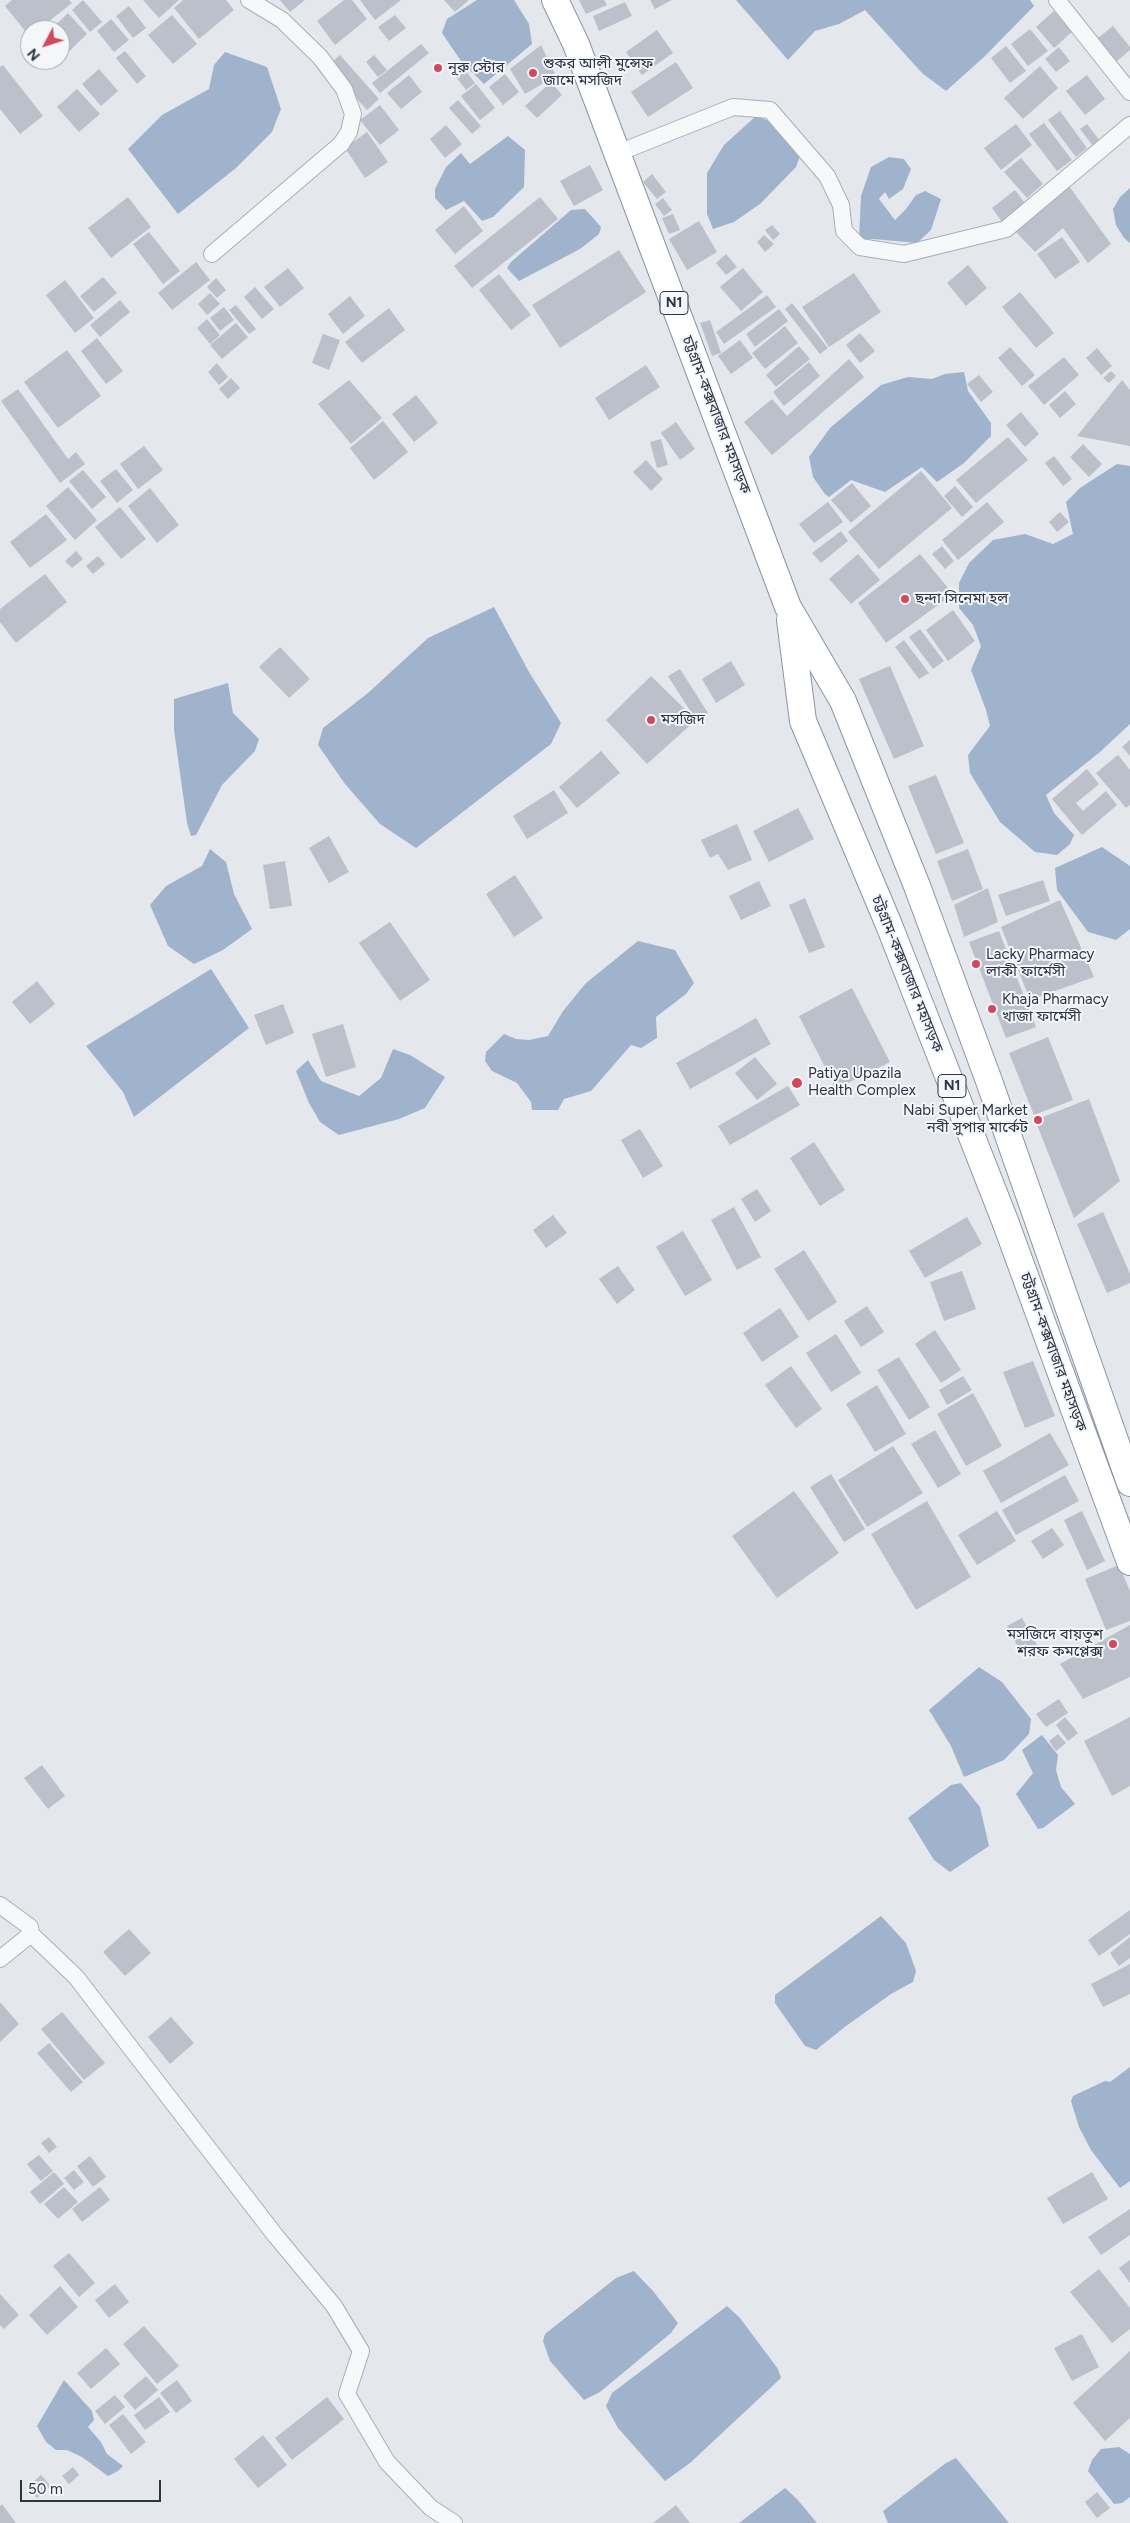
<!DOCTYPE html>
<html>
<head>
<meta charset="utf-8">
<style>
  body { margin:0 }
  #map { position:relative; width:1130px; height:2523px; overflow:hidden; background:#e4e7ec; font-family:Figtree,sans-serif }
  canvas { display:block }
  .north { position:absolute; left:20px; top:20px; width:50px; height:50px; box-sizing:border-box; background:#f4f6f9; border:1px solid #a4a8b1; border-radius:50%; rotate:230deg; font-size:14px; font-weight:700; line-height:20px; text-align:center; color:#2b3445 }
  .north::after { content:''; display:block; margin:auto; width:18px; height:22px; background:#d1495b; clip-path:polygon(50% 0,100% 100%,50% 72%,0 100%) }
  .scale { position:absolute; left:20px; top:2480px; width:141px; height:22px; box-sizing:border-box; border:2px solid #2b3445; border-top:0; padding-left:6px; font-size:15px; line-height:18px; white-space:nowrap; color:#2b3445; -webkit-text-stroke:4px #f4f6f9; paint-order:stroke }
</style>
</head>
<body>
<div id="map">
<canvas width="1130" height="2523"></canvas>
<div class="north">N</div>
<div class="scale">50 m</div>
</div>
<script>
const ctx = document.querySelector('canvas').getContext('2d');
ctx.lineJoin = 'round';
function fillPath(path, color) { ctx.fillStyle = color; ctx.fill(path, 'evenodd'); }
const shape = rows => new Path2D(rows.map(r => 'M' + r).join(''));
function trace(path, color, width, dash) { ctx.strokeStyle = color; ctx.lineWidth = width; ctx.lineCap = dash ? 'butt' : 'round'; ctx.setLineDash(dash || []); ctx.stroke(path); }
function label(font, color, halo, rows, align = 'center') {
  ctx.font = font + ' Figtree,"Noto Sans Bengali",sans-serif'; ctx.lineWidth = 4; ctx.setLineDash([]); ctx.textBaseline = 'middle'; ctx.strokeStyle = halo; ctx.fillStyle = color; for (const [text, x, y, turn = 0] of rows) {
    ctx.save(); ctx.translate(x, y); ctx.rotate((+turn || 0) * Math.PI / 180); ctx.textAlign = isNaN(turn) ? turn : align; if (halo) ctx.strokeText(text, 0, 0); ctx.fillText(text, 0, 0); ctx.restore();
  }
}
const water = shape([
  [477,0,514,0,529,24,532,44,484,84,461,61,442,33,447,19],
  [736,0,1030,0,1034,6,984,57,946,91,922,73,865,10,839,24,815,31,788,60],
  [225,52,267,67,281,109,272,132,236,168,178,214,128,149,162,115,209,89,214,65],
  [757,115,775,125,800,156,796,167,760,204,734,222,713,229,707,214,707,173,724,145],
  [508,136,525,150,524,187,493,217,482,221,464,201,446,210,435,198,435,189,446,167,461,153,470,164],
  [889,157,904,159,911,169,903,189,889,199,885,192,879,199,895,220,906,209,916,195,925,191,941,199,931,230,917,243,873,239,859,240,861,196,871,167],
  [1130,188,1130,243,1124,238,1116,225,1113,209,1120,197],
  [585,209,601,227,599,234,580,249,519,281,507,268,511,262,571,210],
  [964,372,968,391,991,423,991,436,964,463,937,482,922,467,885,492,851,480,829,497,825,494,813,477,809,457,830,428,881,385,908,377,932,379,945,374],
  [1117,464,1130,466,1130,724,1100,752,1046,795,1054,813,1074,835,1070,844,1057,855,1035,852,1000,822,970,773,968,755,990,726,986,710,971,670,981,646,973,625,959,608,959,583,969,563,993,540,1025,534,1053,544,1073,534,1066,502,1080,488],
  [494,607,529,672,561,723,551,744,416,848,380,824,345,784,318,745,323,728,368,693,428,638],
  [228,683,233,713,259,739,255,751,222,785,196,835,191,836,187,823,174,730,174,699],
  [1102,847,1130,866,1130,929,1116,940,1088,932,1057,890,1055,868],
  [210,849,226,862,234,894,252,929,223,950,194,964,168,946,150,905,166,886,202,866],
  [638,941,675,950,694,983,686,994,656,1017,657,1038,641,1048,631,1045,591,1091,564,1099,558,1110,532,1110,531,1102,517,1083,492,1071,485,1061,486,1052,504,1034,516,1039,529,1040,548,1036,563,1011,586,983],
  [211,969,249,1028,134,1117,123,1092,86,1046],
  [393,1049,410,1055,445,1077,425,1108,399,1119,339,1135,320,1122,309,1103,296,1071,308,1060,321,1081,359,1096,381,1078],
  [979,1667,1002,1682,1031,1719,1029,1734,1004,1760,964,1777,951,1746,929,1710],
  [1042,1735,1058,1755,1056,1770,1061,1787,1075,1804,1043,1828,1038,1829,1016,1794,1033,1773,1022,1750],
  [961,1783,980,1807,989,1846,950,1872,934,1860,908,1818,951,1785],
  [881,1916,906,1943,916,1971,913,1982,891,1994,846,2026,816,2050,805,2046,775,2003,775,1995],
  [1130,2067,1130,2181,1120,2188,1091,2150,1079,2127,1071,2101,1073,2096,1105,2081,1110,2082],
  [634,2271,653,2291,678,2323,671,2333,600,2392,584,2400,550,2361,543,2341,545,2334,616,2278],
  [727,2306,740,2318,778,2369,781,2378,690,2463,665,2481,618,2428,606,2406,612,2393],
  [64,2380,92,2411,94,2420,88,2427,101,2442,107,2454,123,2466,118,2471,108,2476,82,2457,67,2450,56,2450,46,2442,37,2426],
  [1119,2447,1130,2454,1130,2497,1122,2503,1114,2504,1088,2471,1092,2460,1101,2449],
  [956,2458,1009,2523,888,2523,883,2511,946,2463],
  [785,2488,797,2499,817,2523,739,2523]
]);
const building = shape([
  [12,0,69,0,72,3,38,30,30,30,30,37,5,6],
  [83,0,102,22,90,32,72,10],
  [143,0,179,0,159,18],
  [183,0,226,0,234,10,199,39,174,8],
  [280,0,305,0,290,12],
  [344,0,352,0,367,19,335,45,317,21],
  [360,0,401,0,375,20],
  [444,0,469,0,455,12],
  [579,0,604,0,607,5,586,14],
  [650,0,672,0,655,9],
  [625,2,632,16,599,31,593,16],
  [129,6,146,28,133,38,116,16],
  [1054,11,1072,32,1054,48,1036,27],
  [68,13,87,34,60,60,60,30,50,30],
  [172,15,197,44,173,64,148,35],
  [395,15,406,28,389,41,378,27],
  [111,19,129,40,114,52,97,31],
  [1113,26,1130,47,1130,50,1117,61,1098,38],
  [1030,29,1048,51,1028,66,1011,44],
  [657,30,673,53,642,75,626,52],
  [421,44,429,53,380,93,372,83],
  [541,45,556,76,525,94,510,69],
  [1006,46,1026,71,1010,83,991,58],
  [1059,47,1070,61,1056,72,1045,59],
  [125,51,146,76,137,84,116,58],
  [340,55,379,99,367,110,327,66],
  [374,55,387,70,378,77,366,62],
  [676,62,693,88,648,117,631,92],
  [3,65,43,116,20,134,0,109,0,67],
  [1040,66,1058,88,1023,119,1004,98],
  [99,69,118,91,101,106,82,84],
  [465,70,475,83,466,90,456,77],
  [505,74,519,92,503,105,489,87],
  [409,75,422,92,401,109,387,93],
  [1087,75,1105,99,1085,115,1066,91],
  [551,82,562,95,537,118,525,106],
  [476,84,495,108,480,120,461,96],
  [77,89,100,114,79,132,57,107],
  [458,100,481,126,472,134,449,108],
  [380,105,399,130,380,145,360,120],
  [1060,111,1087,148,1076,157,1048,120],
  [1044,123,1072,160,1057,171,1029,134],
  [1016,124,1032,145,1001,170,984,148],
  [1087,124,1100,141,1093,146,1080,129],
  [446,125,462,144,445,158,430,139],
  [367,132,388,162,365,178,345,148],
  [1021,158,1043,184,1027,198,1004,172],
  [590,165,603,190,574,206,560,181],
  [652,174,666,192,657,199,643,182],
  [1069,186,1111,244,1088,263,1063,228,1035,252,1015,231],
  [1015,190,1025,203,1002,222,992,208],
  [128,197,151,227,111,258,88,228],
  [540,197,558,219,472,288,454,266],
  [663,198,672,210,664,216,655,204],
  [464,206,483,231,455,254,435,230],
  [673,214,680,230,669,234,662,218],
  [699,221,717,252,687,270,669,239],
  [772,225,780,234,773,240,765,230],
  [149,232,180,271,163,284,133,244],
  [764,235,774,244,765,252,757,242],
  [1062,237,1080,262,1055,279,1037,254],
  [619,250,646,292,560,348,532,305],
  [726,254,737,267,726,275,716,263],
  [196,262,210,280,172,310,158,293],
  [968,265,987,288,966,306,947,283],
  [288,268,304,288,280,307,264,287],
  [743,268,763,292,741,311,720,287],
  [854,273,881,312,829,347,802,307],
  [499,274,531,315,511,330,479,290],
  [103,277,117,293,94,312,80,296],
  [216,278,226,290,217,298,207,287],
  [65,280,94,318,75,333,46,295],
  [255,287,274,309,262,319,244,297],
  [1020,292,1054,333,1036,348,1002,307],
  [210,293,220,304,207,315,198,304],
  [767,295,776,307,724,344,716,332],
  [350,296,365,316,343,334,328,314],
  [120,300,130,312,100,337,90,325],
  [792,303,828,348,820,354,785,309],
  [236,305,256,329,249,334,229,310],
  [224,307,234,320,220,331,210,318],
  [389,308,405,330,362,363,345,342],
  [779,309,788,321,755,347,746,334],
  [207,319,220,335,210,344,197,328],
  [710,320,721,353,712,356,700,323],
  [236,323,248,337,222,359,210,345],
  [785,326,798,343,765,369,752,353],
  [860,333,875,351,860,363,846,345],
  [323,334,340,340,329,370,312,363],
  [97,338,123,371,106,384,81,351],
  [740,340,753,358,731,374,718,356],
  [799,346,810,359,776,387,766,375],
  [1010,347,1035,375,1022,386,998,358],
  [1097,348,1112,366,1101,375,1086,358],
  [67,350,101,396,58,428,24,382],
  [1064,357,1079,375,1044,405,1028,386],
  [849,359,864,377,772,455,744,422,772,399,787,416],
  [809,362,820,376,784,406,773,392],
  [217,363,228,377,219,385,208,372],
  [646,365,660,387,609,420,595,398],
  [1111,371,1116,376,1109,383,1103,378],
  [979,375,993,392,981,402,967,384],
  [231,378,240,388,228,399,219,389],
  [349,380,382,418,351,444,318,404],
  [1122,380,1130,390,1130,446,1077,436],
  [18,389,68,459,76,452,85,464,60,483,1,401],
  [1065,391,1076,404,1060,418,1049,405],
  [416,395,438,423,414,442,392,414],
  [1021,412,1039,434,1025,447,1006,425],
  [383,421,408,452,374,480,350,448],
  [676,422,695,449,680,460,661,433],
  [1008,437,1028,460,976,503,956,480],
  [661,439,668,465,657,468,650,442],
  [1083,444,1102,464,1089,477,1070,457],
  [144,446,163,470,138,489,120,464],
  [1054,456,1072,479,1063,486,1045,463],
  [646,460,663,479,651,491,633,472],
  [116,469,133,490,117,503,100,481],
  [83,470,106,497,92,509,69,481],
  [921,471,952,508,879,569,848,532],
  [852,483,871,506,851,523,831,500],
  [955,486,973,507,962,517,944,496],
  [68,487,97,520,75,540,46,506],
  [150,488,179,525,157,543,128,506],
  [828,502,843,522,814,543,799,524],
  [987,502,1004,522,958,560,942,540],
  [120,507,146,539,121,559,95,527],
  [1060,512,1069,522,1057,532,1049,522],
  [46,514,67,540,30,568,10,542],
  [841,531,848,541,821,563,812,553],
  [942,546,954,561,945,569,932,554],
  [76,551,83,559,72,568,65,561],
  [858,554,880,580,851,604,829,579],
  [920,554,953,594,886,643,858,603],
  [98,556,105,564,93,574,86,566],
  [45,574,67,602,16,643,0,622,0,609],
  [953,610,975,641,948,661,926,630],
  [920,629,944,661,933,669,909,637],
  [904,640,929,673,919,679,895,647],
  [280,647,310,679,289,698,259,667],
  [731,661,745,685,716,703,702,679],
  [890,666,924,746,894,759,859,679],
  [680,669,708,713,696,720,668,676],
  [651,676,696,720,647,764,606,720],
  [1130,740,1130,756,1122,747],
  [601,751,620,773,577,808,559,787],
  [1118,755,1130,770,1130,805,1126,808,1096,773],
  [1087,769,1099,784,1076,803,1083,811,1106,791,1117,805,1082,835,1052,799],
  [936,775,964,843,936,854,908,786],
  [554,790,568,813,527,839,513,816],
  [798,808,814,839,769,862,753,831],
  [737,824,752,860,728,870,718,854,710,858,701,840],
  [329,836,349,872,329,883,309,848],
  [968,849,983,889,952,901,937,861],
  [285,861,292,906,270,909,263,865],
  [515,875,543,918,514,937,486,894],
  [1043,880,1050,901,1006,916,998,895],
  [759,881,771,906,741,920,729,896],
  [988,888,998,922,964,937,954,905],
  [805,898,825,947,809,953,789,905],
  [1060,900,1094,977,1030,1000,1001,927],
  [390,922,430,980,400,1001,359,943],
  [999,931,1036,1027,1006,1038,969,942],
  [37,981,55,1004,30,1024,12,1002],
  [852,988,890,1062,836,1089,799,1016],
  [283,1004,294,1033,266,1045,254,1015],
  [756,1018,771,1044,690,1089,676,1063],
  [343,1024,356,1067,326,1077,312,1034],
  [1048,1037,1073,1100,1034,1115,1009,1053],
  [755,1057,777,1084,757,1100,735,1073],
  [788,1086,800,1105,730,1145,718,1126],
  [1089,1099,1120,1181,1074,1218,1035,1120],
  [640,1129,663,1166,643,1178,621,1140],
  [814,1142,845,1190,820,1206,790,1158],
  [757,1189,771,1211,755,1222,741,1199],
  [734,1207,761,1257,737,1270,711,1220],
  [1103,1212,1130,1274,1130,1283,1107,1293,1077,1224],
  [553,1215,567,1233,546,1248,533,1230],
  [967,1217,982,1244,925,1278,909,1251],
  [683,1231,712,1280,685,1296,656,1247],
  [804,1250,837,1302,808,1321,774,1269],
  [618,1266,635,1290,617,1304,599,1279],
  [962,1271,976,1309,944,1321,930,1282],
  [867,1306,884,1332,861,1347,844,1321],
  [780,1308,799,1337,762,1362,743,1333],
  [935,1330,961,1370,941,1383,915,1344],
  [836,1334,861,1373,831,1392,806,1353],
  [899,1357,930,1407,909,1420,877,1370],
  [1033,1361,1055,1416,1025,1428,1003,1372],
  [791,1366,822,1409,796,1428,765,1385],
  [963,1376,972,1390,947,1405,939,1390],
  [877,1385,906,1434,875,1452,846,1404],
  [973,1393,1002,1446,966,1466,937,1414],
  [935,1430,961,1474,938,1488,911,1444],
  [1050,1433,1069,1465,1001,1503,983,1471],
  [893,1446,923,1493,867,1527,838,1480],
  [831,1474,865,1529,844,1542,810,1487],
  [1065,1475,1079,1501,1016,1535,1002,1510],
  [794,1491,839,1553,777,1598,732,1536],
  [927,1501,971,1577,916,1610,871,1534],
  [997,1511,1016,1541,977,1565,958,1535],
  [1082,1511,1105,1561,1087,1570,1064,1520],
  [1052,1528,1064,1545,1043,1559,1031,1541],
  [1119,1565,1130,1591,1130,1621,1106,1630,1085,1579],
  [1022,1618,1037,1645,1021,1653,1007,1626],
  [1130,1625,1130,1677,1083,1699,1060,1664],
  [1059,1699,1068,1713,1046,1727,1036,1714],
  [1065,1717,1078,1733,1068,1741,1056,1725],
  [1130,1717,1130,1786,1112,1796,1084,1741],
  [1058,1734,1066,1743,1056,1751,1049,1741],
  [42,1765,65,1796,48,1809,24,1778],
  [1130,1910,1130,1934,1099,1956,1088,1940],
  [129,1929,151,1953,125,1976,103,1952],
  [1130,1937,1130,1958,1119,1966,1110,1953],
  [1130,1964,1130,1994,1103,2007,1091,1984],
  [0,2002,19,2024,0,2042],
  [62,2012,105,2063,84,2080,41,2029],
  [171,2017,194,2043,170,2064,148,2037],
  [49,2043,83,2082,71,2092,37,2053],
  [49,2137,57,2147,49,2153,41,2143],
  [39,2155,53,2171,41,2181,27,2164],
  [90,2156,106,2177,93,2187,77,2166],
  [74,2170,84,2182,74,2190,64,2178],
  [54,2172,64,2184,40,2204,30,2192],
  [1092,2172,1108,2199,1063,2224,1047,2198],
  [64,2187,78,2202,58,2219,44,2204],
  [100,2187,110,2200,82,2222,72,2209],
  [1130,2209,1130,2235,1101,2255,1088,2237],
  [69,2253,95,2283,79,2297,53,2266],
  [1130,2260,1130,2283,1119,2268],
  [1099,2269,1130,2308,1130,2329,1112,2343,1070,2292],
  [115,2284,129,2302,109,2318,95,2300],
  [60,2286,78,2307,47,2335,29,2315],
  [0,2294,19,2315,4,2329,0,2325],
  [144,2326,179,2366,157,2384,123,2344],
  [1082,2334,1099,2367,1072,2381,1054,2348],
  [106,2348,120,2364,91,2389,77,2373],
  [1130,2351,1130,2418,1105,2441,1073,2403],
  [146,2376,158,2390,135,2410,123,2396],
  [177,2380,192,2401,176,2413,160,2393],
  [115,2395,125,2407,105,2424,95,2411],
  [159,2397,170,2412,145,2430,134,2415],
  [327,2397,344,2419,292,2460,275,2438],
  [123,2414,146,2442,131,2454,109,2425],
  [263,2435,287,2465,258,2488,234,2459],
  [73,2467,79,2475,69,2484,62,2476],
  [41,2475,51,2486,37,2498,27,2487],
  [1097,2492,1110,2508,1097,2518,1085,2502],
  [2,2504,16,2523,0,2523,0,2506],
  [676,2505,690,2523,653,2523]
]);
const minor = shape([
  [1057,0,1130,92],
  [618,153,733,107,770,110,827,176,841,205,844,231,860,247,904,254,1006,229,1130,125],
  [212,254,341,144,349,132,353,114,344,89,320,57,282,20,249,0],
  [0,1905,30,1927,31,1934,0,1959],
  [31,1934,76,1977,275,2235,334,2306,361,2351,347,2394,387,2462,431,2508,454,2523]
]);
const trunk = shape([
  [555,0,576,44,788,607,843,701,917,886,989,1081,1130,1483],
  [790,620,803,721,889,925,1005,1221,1130,1562]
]);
const markers = [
  [438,68,5,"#d1495b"],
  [533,73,5,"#d1495b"],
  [905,599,5,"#d1495b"],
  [651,720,5,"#d1495b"],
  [976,964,5,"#d1495b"],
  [992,1009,5,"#d1495b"],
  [797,1083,6,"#d1495b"],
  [1038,1120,5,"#d1495b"],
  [1113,1644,5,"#d1495b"]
];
const shields = [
  [674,303,28],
  [952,1086,28]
];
const shieldNames = [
  ["N1",674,303],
  ["N1",952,1086]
];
const poiNames = [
  ["শুকর আলী মুন্সেফ",543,64],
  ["জামে মসজিদ",543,81],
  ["নূরু স্টোর",448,68],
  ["ছন্দা সিনেমা হল",915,599],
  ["মসজিদ",661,720],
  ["Lacky Pharmacy",986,955],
  ["লাকী ফার্মেসী",986,972],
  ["Khaja Pharmacy",1002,1000],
  ["খাজা ফার্মেসী",1002,1017],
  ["Patiya Upazila",808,1074],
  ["Health Complex",808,1091],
  ["Nabi Super Market",1028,1111,"right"],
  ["নবী সুপার মার্কেট",1028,1128,"right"],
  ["মসজিদে বায়তুশ",1103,1635,"right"],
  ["শরফ কমপ্লেক্স",1103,1652,"right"]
];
const streetNames = [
  ["চট্টগ্রাম-কক্সবাজার মহাসড়ক",716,415,69],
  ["চট্টগ্রাম-কক্সবাজার মহাসড়ক",907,974,68],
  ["চট্টগ্রাম-কক্সবাজার মহাসড়ক",1053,1352,70]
];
fillPath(water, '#9fb4cc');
fillPath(building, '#bbc0ca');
trace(minor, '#a9aeb7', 18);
trace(trunk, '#8b94a3', 28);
trace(minor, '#f7f8fa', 16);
trace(trunk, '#fff', 26);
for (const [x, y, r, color] of markers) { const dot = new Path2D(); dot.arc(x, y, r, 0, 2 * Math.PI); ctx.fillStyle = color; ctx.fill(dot); trace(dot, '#f4f6f9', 2); }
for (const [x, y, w] of shields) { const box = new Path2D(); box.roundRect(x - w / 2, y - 11.5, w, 23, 4); ctx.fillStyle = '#f4f6f9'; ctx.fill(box); trace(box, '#2b3445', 1); }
label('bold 14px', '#2b3445', null, shieldNames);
label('15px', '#2b3445', '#f4f6f9', poiNames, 'left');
label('15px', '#2b3445', '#f4f6f9', streetNames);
</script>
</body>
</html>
